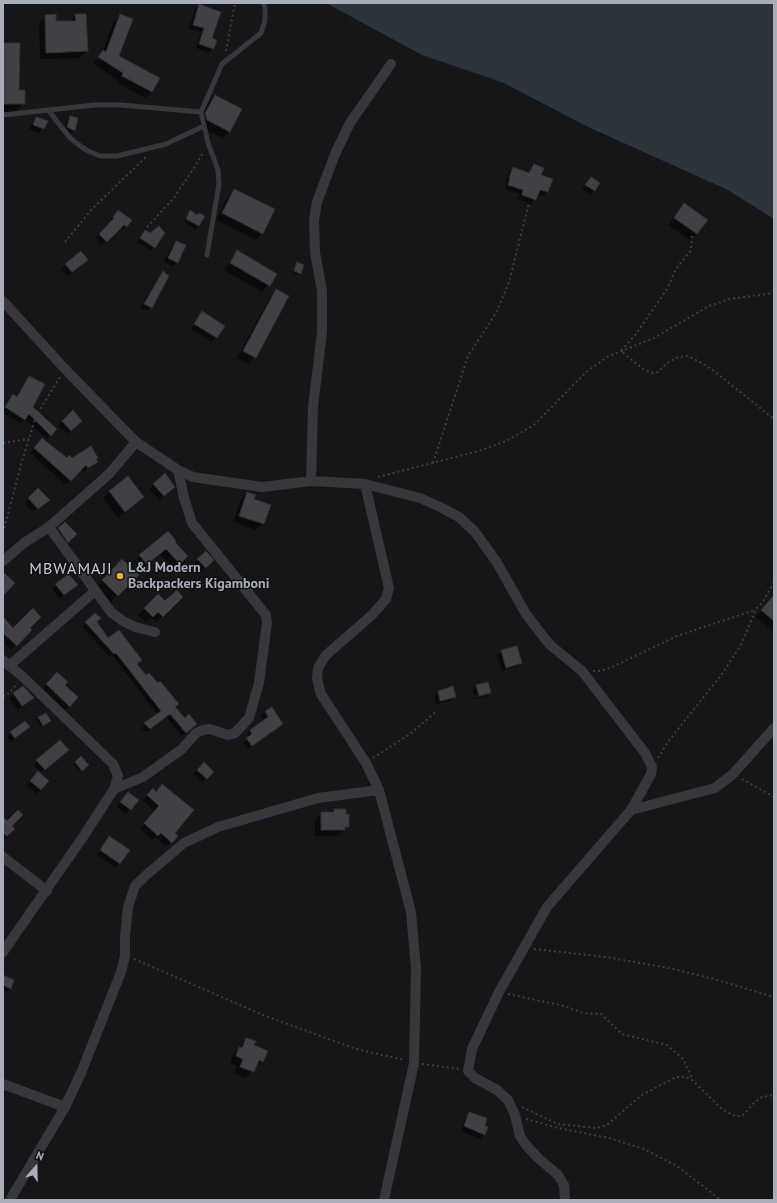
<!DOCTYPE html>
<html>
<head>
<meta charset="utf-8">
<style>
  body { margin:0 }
  #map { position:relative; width:777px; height:1203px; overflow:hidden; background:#161618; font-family:"PT Sans",sans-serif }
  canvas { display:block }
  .frame { position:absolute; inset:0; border:4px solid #a8adb8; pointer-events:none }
  .north { position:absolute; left:16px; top:1147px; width:40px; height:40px; -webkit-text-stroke:3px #111113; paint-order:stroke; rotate:20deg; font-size:11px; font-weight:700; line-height:16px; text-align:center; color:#a8adb8 }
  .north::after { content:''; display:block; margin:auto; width:14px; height:18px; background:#a8adb8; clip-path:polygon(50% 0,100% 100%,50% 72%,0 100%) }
</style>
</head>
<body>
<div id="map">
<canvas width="777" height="1203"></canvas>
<div class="frame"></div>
<div class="north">N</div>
</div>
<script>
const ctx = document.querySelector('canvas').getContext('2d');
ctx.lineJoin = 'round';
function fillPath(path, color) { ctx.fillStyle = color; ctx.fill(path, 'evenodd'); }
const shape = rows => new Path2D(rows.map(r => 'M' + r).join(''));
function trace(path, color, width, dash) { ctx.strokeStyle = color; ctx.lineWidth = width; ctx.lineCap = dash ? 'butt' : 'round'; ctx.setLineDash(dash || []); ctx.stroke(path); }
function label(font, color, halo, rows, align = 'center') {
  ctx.font = font + ' "PT Sans",sans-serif'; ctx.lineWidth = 3; ctx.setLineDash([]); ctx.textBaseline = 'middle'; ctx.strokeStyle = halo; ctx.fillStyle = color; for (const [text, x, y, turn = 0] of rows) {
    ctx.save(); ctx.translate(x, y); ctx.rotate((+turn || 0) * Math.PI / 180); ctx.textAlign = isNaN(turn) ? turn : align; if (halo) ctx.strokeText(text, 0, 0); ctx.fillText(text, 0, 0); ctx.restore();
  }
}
const water = shape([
  [326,3,774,3,774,219,728,190,586,126,504,83,422,55]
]);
const shadow = shape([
  [199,5,213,48,209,53,196,48,201,32,189,29,195,9],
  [76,15,85,15,87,51,80,58,40,59,39,22,45,16,55,22,69,22],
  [120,15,118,56,159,79,152,92,145,98,116,82,117,80,93,63,103,51,114,21],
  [3,44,24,103,15,112,3,112],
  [216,96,241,109,229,132,222,138,201,127,199,121,209,102],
  [70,117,77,119,74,131,70,135,63,132,66,121],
  [36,118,46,122,39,133,29,129],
  [534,165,540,175,551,179,547,192,542,196,538,194,531,204,518,199,520,194,505,189,507,183,505,182,509,172,513,168,528,174],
  [591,178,594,190,590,194,582,189],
  [235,190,262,233,256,240,216,220,228,196],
  [685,204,697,234,690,240,668,225],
  [118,211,126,226,122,230,119,228,102,245,95,238,111,222,110,221],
  [190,211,199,226,195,229,183,222],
  [142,235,154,247,151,251,137,242],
  [176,242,177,262,173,266,164,262,172,246],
  [238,251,276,274,262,292,224,270],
  [81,253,82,264,67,276,61,269],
  [297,263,300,273,299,275,293,273],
  [163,273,151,307,147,311,140,308],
  [277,290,255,357,248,364,237,358,270,297],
  [202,313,224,326,212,342,191,329],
  [29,377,32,407,56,429,47,439,25,419,20,423,3,413,9,399,13,395,16,397],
  [73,412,81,421,67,434,58,425],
  [42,439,67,459,95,459,96,462,83,472,81,469,66,485,30,453],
  [165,475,169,491,159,500,149,489],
  [127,478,136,503,118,518,103,498],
  [38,489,48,500,33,512,24,503],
  [247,493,263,524,256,530,233,522,241,499],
  [65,523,76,534,64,546,55,533],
  [174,542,187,556,174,569,160,554,140,570,134,561,140,555],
  [206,552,212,560,201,571,194,564],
  [122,560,137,575,111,602,96,587],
  [56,585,72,589,60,599,52,589],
  [158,595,165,602,182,597,156,622,151,618,146,623,138,615],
  [774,596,774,633,756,617],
  [95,614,96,622,108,640,136,664,192,727,182,736,166,717,146,732,141,728,158,715,112,655,110,657,82,627],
  [3,618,13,629,29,628,11,650,3,642],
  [502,651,521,663,516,667,502,671,497,655],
  [57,673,69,706,65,710,43,688],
  [477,686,490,692,486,697,475,699,475,698,487,695,487,693,474,696,472,690],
  [23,687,33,698,18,710,9,698],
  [453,688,455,696,451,701,436,704,434,696,438,692],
  [271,708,282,724,248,749,243,743,248,738,246,735,264,721,261,716],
  [39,718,48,722,41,727,37,720],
  [29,727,10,742,7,736,11,732],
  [60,741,64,753,41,772,33,765],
  [81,757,87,765,80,772,74,764],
  [204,763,213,772,202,782,193,774],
  [34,777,48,781,36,794,27,785],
  [153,790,173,833,171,842,166,847,155,837,153,840,140,829,155,812,143,800],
  [124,797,137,800,126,814,117,807],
  [334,810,345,810,348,826,337,836,315,836,315,820,322,813,331,813],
  [3,821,13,829,3,839],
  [105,842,120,863,115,867,97,855],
  [3,977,10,988,6,992,3,991],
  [247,1039,263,1061,255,1067,246,1078,234,1073,237,1066,230,1063,233,1055],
  [470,1113,484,1134,480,1139,461,1131,466,1117]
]);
const building = shape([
  [199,4,221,12,212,38,217,40,214,49,199,44,204,28,193,25,199,4],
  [56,14,56,21,76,21,75,14,86,14,88,51,46,53,45,15,56,14],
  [120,14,133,19,119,56,160,78,152,92,122,76,123,73,98,57,103,50,106,52,120,14],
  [3,43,20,43,19,90,25,90,25,104,3,104,3,43],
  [215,95,242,109,230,132,207,120,205,113,215,95],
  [70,116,78,118,75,131,67,127,70,116],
  [36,117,48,121,44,129,33,125,36,117],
  [534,164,544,168,541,175,553,179,548,192,540,190,536,200,522,195,523,190,508,185,510,178,509,178,513,167,529,173,534,164],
  [591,177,600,183,595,191,585,185,591,177],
  [234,189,275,209,263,234,222,213,234,189],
  [684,203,708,220,697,234,674,218,684,203],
  [118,210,132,220,127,227,124,225,107,242,99,234,114,218,113,217,118,210],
  [190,210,197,215,199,213,205,216,199,226,186,219,190,210],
  [159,226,165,233,155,248,140,238,145,230,150,233,159,226],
  [176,241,186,245,178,263,168,258,176,241],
  [237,250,277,274,270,286,230,263,237,250],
  [81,251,88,260,72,272,65,264,81,251],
  [297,262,304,265,301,274,294,271,297,262],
  [163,271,169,276,152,308,144,304,163,271],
  [276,289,289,296,256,358,243,351,276,289],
  [202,311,225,326,217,338,194,324,202,311],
  [29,376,45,384,33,407,57,429,51,436,29,414,25,420,5,407,13,394,17,397,29,376],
  [73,410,82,421,71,431,62,421,73,410],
  [42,438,67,458,69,455,72,458,91,446,98,458,96,459,98,462,88,468,86,465,71,481,34,448,42,438],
  [165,473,175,487,164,496,153,484,165,473],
  [128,476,144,497,125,512,109,491,128,476],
  [38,488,50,500,38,509,28,498,38,488],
  [247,492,256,495,254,499,271,505,264,524,239,516,247,492],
  [65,522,77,534,68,543,58,528,65,522],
  [168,531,176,541,175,542,188,556,180,564,166,549,147,564,139,555,168,531],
  [206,551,214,560,206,568,197,559,206,551],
  [122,559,139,575,118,596,102,580,122,559],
  [3,572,15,583,3,596,3,572],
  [69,574,78,585,64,595,55,584,69,574],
  [177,590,183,597,163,617,158,612,153,617,144,608,158,594,165,601,177,590],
  [774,595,774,621,761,610,774,595],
  [33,608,41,617,30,628,32,630,17,646,3,633,3,617,13,628,33,608],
  [95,613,101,618,97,622,108,638,119,630,142,660,137,664,146,675,149,673,158,683,160,681,179,704,175,707,185,718,189,714,197,724,186,733,170,714,150,729,144,723,161,711,116,653,114,654,85,622,95,613],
  [517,646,522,663,506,668,501,650,517,646],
  [57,672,68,682,65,685,78,697,70,707,46,684,57,672],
  [488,682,491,693,479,696,476,685,488,682],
  [23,686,34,698,22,706,13,693,23,686],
  [453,686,456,697,440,701,438,691,453,686],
  [272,707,283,724,252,746,246,738,252,734,250,730,268,717,265,711,272,707],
  [46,713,51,721,43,726,38,717,46,713],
  [25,721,30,727,15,738,10,732,25,721],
  [60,740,69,750,45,770,36,760,60,740],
  [81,756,89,765,82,771,75,762,81,756],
  [204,762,214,772,207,779,197,770,204,762],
  [38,771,49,781,41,790,30,781,38,771],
  [162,784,194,810,175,833,178,836,172,843,161,833,158,836,144,823,159,806,147,795,153,788,156,792,162,784],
  [128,792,139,800,131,810,120,802,128,792],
  [334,809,346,809,346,815,349,814,349,827,345,827,345,830,321,830,321,812,334,812,334,809],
  [18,810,23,815,12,826,15,829,7,836,3,833,3,817,7,821,18,810],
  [109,836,130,850,120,864,100,850,109,836],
  [3,975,14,980,11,989,3,985,3,975],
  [246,1038,256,1041,254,1045,268,1051,263,1062,259,1060,254,1072,240,1067,243,1059,236,1056,239,1047,242,1048,246,1038],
  [469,1112,487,1118,485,1126,488,1127,485,1135,464,1126,469,1112]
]);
const path = shape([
  [226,51,235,3],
  [147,227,173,199,194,168,204,151],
  [692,236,691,250,676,269,667,289,636,334,621,351,643,369,652,373,658,372,667,363,678,357,687,356,700,362,714,371,774,419],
  [65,242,92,209,146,157],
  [3,443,29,439],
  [433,463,468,356,496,313,509,282,529,203],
  [378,477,482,450,506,441,534,425,585,373,607,357,654,338,709,306,730,299,774,293],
  [3,533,22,461,36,416,60,377],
  [593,671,600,671,610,668,677,636,755,610],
  [3,696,6,696,17,684],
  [373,758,410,734,437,711],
  [658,758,667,743,722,674,741,645,756,609,762,603,774,582],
  [742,779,774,797],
  [534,949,606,957,669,968,714,979,774,997],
  [134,959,263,1015,356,1049,404,1060],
  [508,994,564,1006,583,1013,601,1014,622,1034,667,1045,683,1059,692,1078],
  [422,1064,460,1069],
  [522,1107,558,1124,596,1128,607,1125,642,1095,676,1077,686,1077,692,1080,723,1110,735,1116,742,1116,754,1103,762,1097,774,1095],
  [526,1119,558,1128,609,1138,644,1149,677,1166,721,1200]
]);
const service = shape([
  [48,110,71,139,86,150,100,156,117,156,166,144,204,126],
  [3,115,94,105,121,105,201,112],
  [207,255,219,184,218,170,208,143,201,112,222,64,261,33,265,20,265,7,263,3]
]);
const minor = shape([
  [3,301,65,369,136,442,178,470,193,477,262,487,311,481,365,484,420,498,442,508,459,517,475,532,496,561,526,614,549,644,582,671,645,753,652,767,651,774,631,810],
  [311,481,313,407,322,332,322,291,315,252,314,220,317,202,335,154,350,123,391,64],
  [365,484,389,588,386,599,372,615,326,655,318,668,317,679,321,694,366,763,379,790,411,912,416,969,414,1063,384,1200],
  [49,527,111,612,123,621,135,627,155,632],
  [3,561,24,543,49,527,109,474,136,442],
  [3,660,23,677,113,764,118,776,114,789,83,837,3,952],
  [9,666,95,591],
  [114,789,143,777,182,749,196,733,203,730,210,729,228,735,235,733,249,718,259,683,267,623,266,615,192,523,184,498,178,470],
  [3,857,47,891],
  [3,1084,65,1107],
  [10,1200,65,1107,81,1073,121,972,125,956,125,936,128,907,135,886,145,876,184,843,218,827,318,798,379,790],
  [565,1200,564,1185,558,1175,538,1158,526,1145,520,1136,515,1115,508,1100,497,1090,475,1078,468,1071,472,1049,499,992,547,907,631,810,715,788,733,774,774,728]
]);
const markers = [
  [120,576,4,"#f2b134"]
];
const poiNames = [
  ["L&J Modern",128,568],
  ["Backpackers Kigamboni",128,584]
];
const quarterNames = [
  ["MBWAMAJI",71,569]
];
fillPath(water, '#2c353c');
fillPath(shadow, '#0007');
fillPath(building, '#404145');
trace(building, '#303034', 1);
trace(path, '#3d3f44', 2, [2, 3]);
trace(service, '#37383d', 5);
trace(minor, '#37383d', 10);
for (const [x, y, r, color] of markers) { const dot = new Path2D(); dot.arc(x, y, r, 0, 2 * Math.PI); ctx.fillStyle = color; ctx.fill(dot); trace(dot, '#111113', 1.5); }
label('bold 14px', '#a8adb8', '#111113', poiNames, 'left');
ctx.letterSpacing = '1px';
label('16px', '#c9ccd4', '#111113', quarterNames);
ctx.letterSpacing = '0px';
</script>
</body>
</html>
